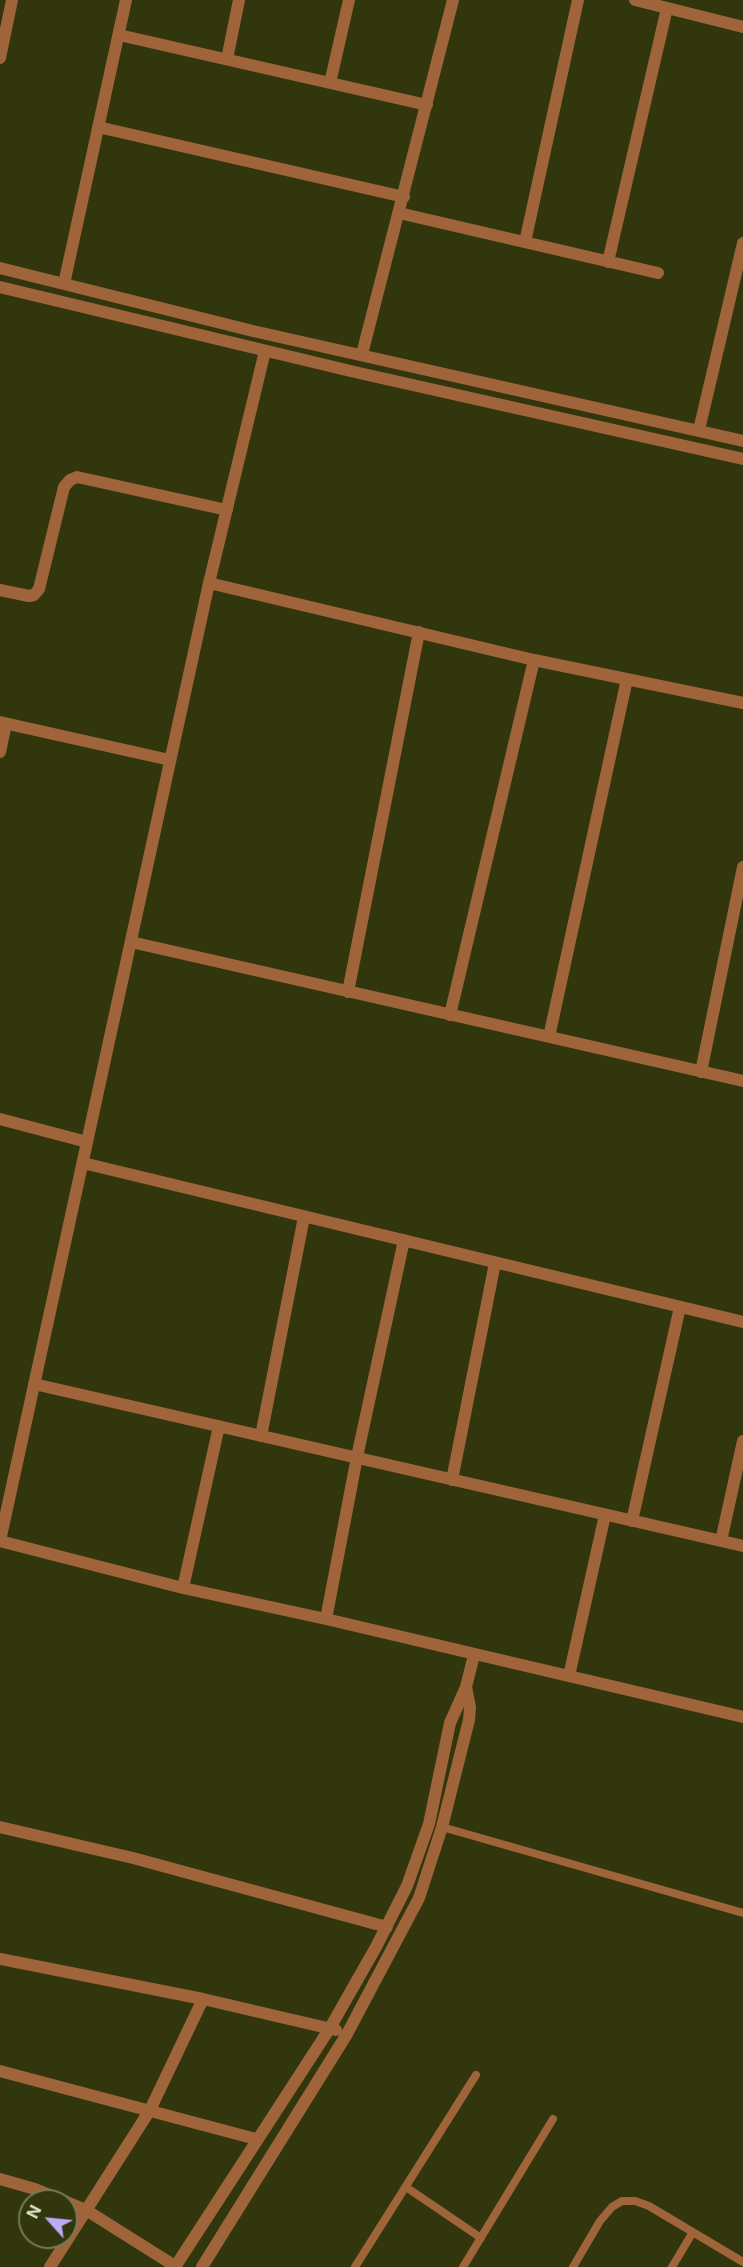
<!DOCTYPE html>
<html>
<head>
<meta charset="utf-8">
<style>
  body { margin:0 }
  #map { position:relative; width:743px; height:2267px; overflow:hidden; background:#32360d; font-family:Inter,sans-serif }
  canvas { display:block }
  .north { position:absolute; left:18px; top:2189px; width:60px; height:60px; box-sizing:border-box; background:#32360d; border:2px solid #767a57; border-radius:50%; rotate:297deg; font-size:16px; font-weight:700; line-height:24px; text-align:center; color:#dde1c5 }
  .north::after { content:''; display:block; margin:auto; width:21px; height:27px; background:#bcaaf6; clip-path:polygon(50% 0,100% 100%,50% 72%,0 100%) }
</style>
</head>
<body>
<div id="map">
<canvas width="743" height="2267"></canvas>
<div class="north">N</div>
</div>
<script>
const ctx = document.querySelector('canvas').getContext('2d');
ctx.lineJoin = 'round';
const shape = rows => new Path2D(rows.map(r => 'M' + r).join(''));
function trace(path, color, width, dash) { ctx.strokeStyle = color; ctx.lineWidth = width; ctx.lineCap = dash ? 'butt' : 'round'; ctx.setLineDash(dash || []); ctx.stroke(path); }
const lane = shape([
  [442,1827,743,1913],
  [406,2187,481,2238],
  [355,2267,476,2075],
  [463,2267,553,2119],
  [573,2267,600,2221,612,2207,622,2201,635,2201,649,2206,743,2262],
  [672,2267,693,2232]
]);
const street = shape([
  [635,0,743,27],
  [119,35,427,105],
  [0,58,12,0],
  [227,59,239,0],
  [330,83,349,0],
  [98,127,404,197],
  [399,213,658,273],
  [525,242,578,0],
  [608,262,667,8],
  [0,268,253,331,743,441],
  [64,284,126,0],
  [0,287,359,373,743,459],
  [362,354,453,0],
  [699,430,743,243],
  [209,583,534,660,743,703],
  [0,590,29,596,34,595,39,589,64,487,70,480,77,477,227,510],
  [0,722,170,760],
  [0,752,6,724],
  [131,942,743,1081],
  [348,992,419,632],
  [450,1015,534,660],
  [549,1037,627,679],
  [701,1072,743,867],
  [0,1119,87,1142],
  [83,1163,743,1322],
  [34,1384,743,1546],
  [261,1436,304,1217],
  [452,1480,495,1263],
  [632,1521,680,1307],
  [0,1541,209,583,265,351],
  [0,1541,183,1588,326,1619,743,1717],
  [721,1541,743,1441],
  [183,1588,219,1426],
  [326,1619,357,1457,404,1240],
  [569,1676,605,1515],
  [0,1827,133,1858,387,1927],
  [0,1959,203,1999,336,2030],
  [0,2071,256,2139],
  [0,2179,35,2189,86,2210,175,2266],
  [50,2267,150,2110,203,1999],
  [175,2267,330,2028,376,1947,407,1886,429,1824,450,1723,466,1687,474,1655],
  [202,2267,347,2034,419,1898,442,1827,469,1720,470,1707,466,1687]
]);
trace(lane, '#9f6439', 8);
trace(street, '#9f6439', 12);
</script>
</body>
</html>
